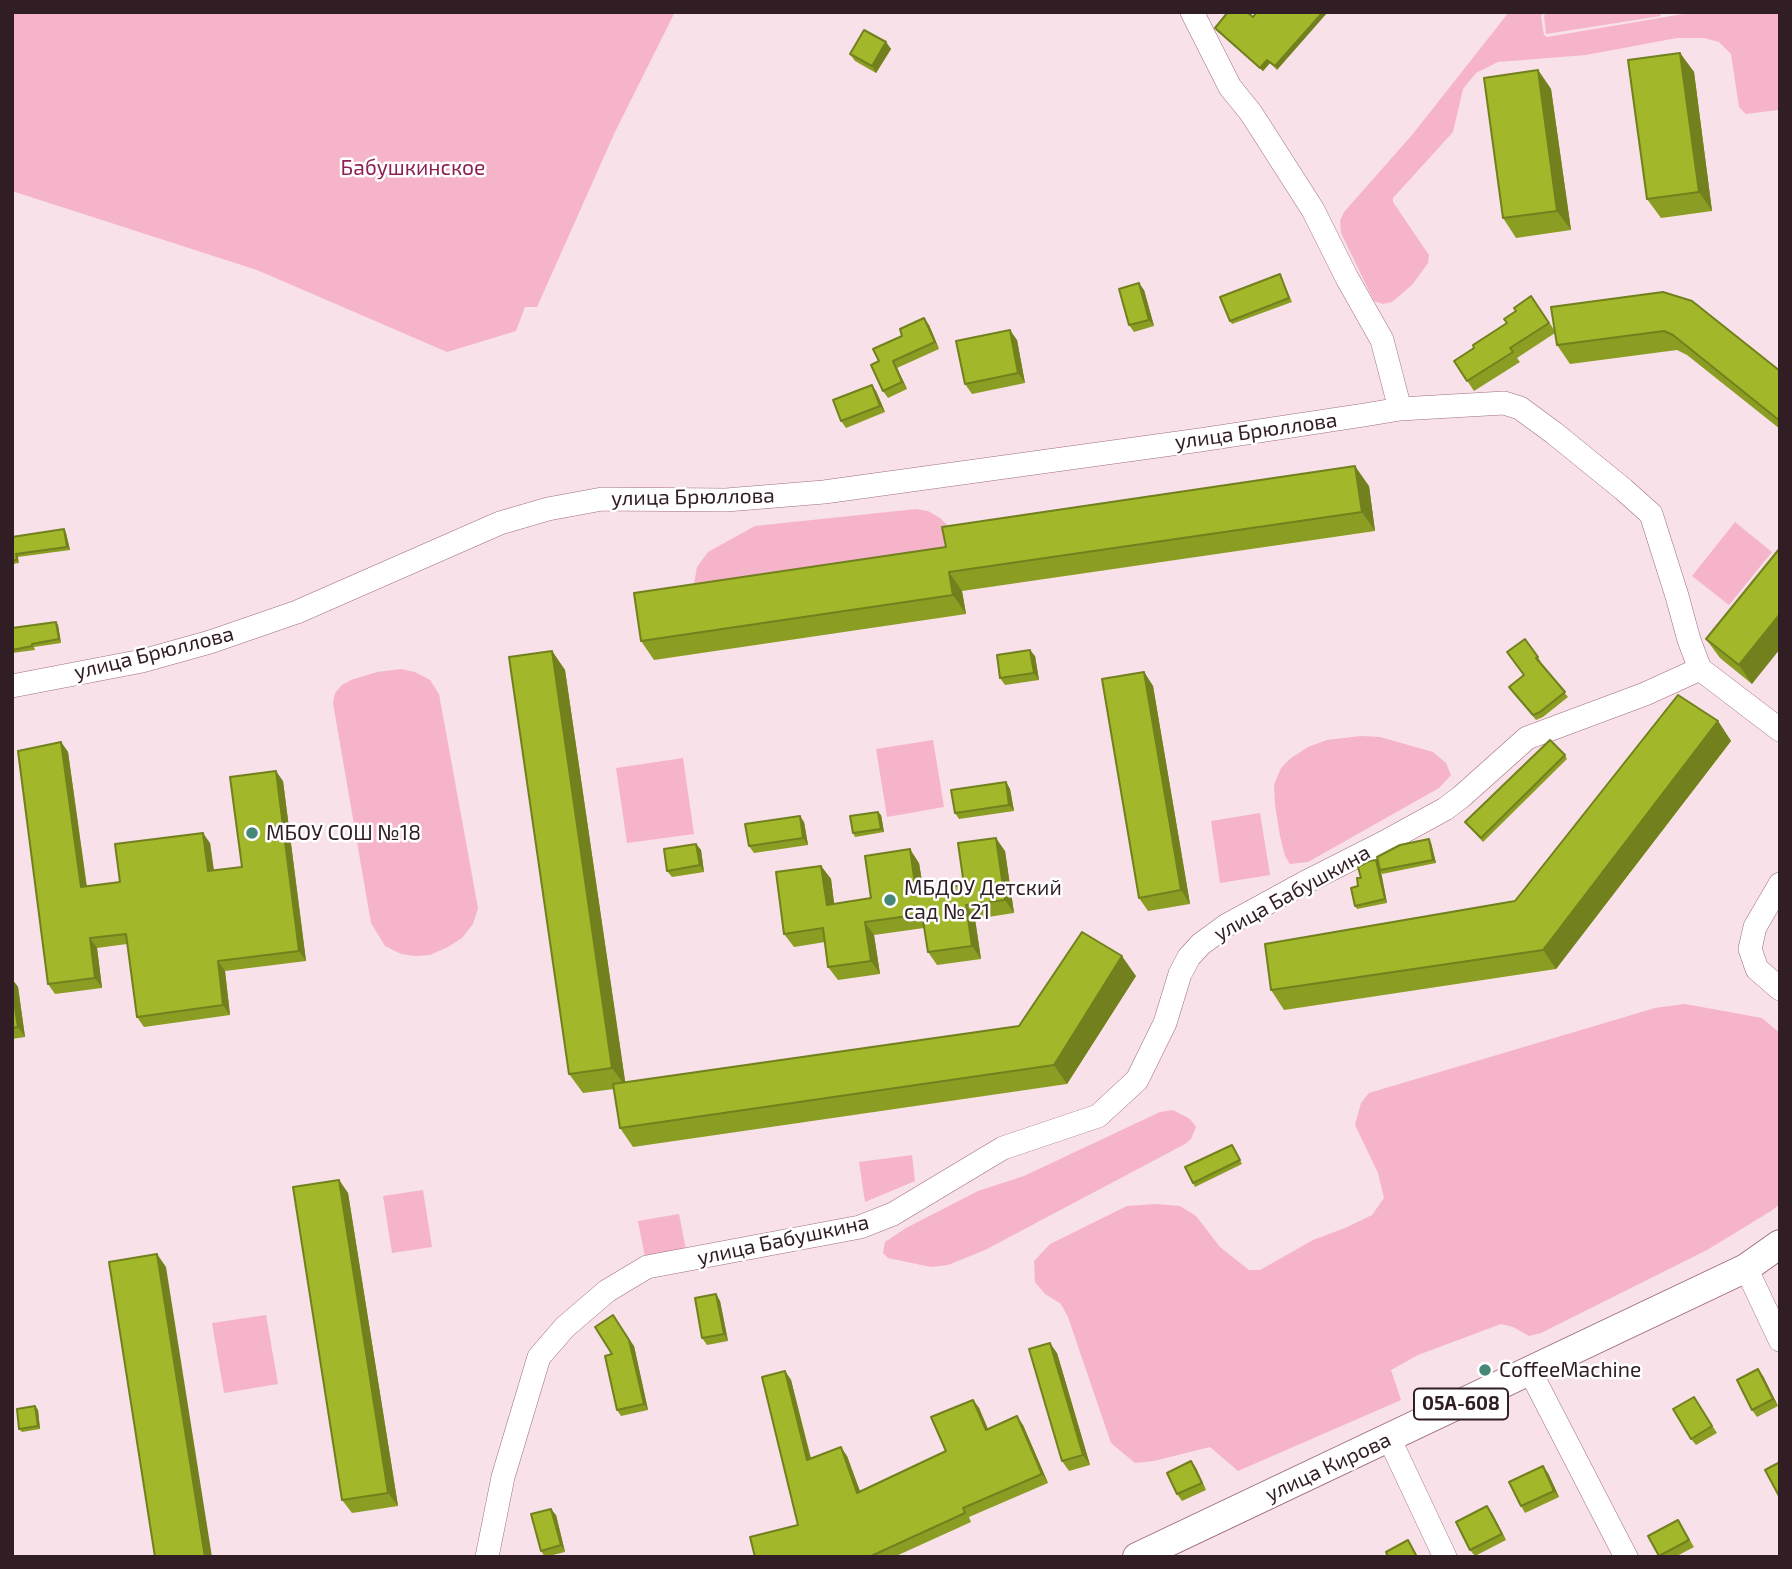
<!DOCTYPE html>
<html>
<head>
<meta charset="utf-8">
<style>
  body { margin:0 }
  #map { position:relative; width:1792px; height:1569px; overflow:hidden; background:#f8e1e8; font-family:"Exo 2",sans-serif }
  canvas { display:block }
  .frame { position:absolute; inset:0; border:14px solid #311d24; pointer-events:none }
</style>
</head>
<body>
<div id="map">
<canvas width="1792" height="1569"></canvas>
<div class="frame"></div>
</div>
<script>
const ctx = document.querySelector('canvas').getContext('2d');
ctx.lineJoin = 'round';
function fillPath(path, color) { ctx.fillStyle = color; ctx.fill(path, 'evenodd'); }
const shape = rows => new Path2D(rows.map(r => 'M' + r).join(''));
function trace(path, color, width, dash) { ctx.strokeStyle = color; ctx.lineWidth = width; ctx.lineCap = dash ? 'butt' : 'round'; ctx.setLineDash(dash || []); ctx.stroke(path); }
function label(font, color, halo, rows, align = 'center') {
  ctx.font = font + ' "Exo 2",sans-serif'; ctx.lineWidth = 5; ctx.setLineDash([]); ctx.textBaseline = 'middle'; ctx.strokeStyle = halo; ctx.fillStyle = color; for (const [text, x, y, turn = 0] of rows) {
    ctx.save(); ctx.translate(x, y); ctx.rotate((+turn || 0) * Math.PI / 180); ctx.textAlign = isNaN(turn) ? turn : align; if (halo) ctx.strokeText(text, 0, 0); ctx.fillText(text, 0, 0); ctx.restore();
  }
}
const green = shape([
  [12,12,675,12,615,132,537,307,525,307,516,331,447,352,257,270,12,191],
  [1509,12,1544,12,1541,16,1544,35,1547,37,1695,12,1780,12,1780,108,1778,110,1746,114,1739,107,1731,54,1719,42,1704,38,1677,38,1586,55,1498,62,1476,73,1463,89,1453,132,1393,198,1393,202,1429,255,1428,263,1412,285,1392,302,1383,304,1374,301,1341,233,1340,221,1344,212,1412,135],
  [1546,12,1660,12,1661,16,1546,34,1544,16],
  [916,509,928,511,940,518,947,525,950,547,693,590,697,567,708,552,755,526],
  [1735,522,1772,552,1729,605,1692,576],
  [401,669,415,672,430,680,439,694,478,908,473,924,462,938,448,947,430,955,415,956,401,954,385,946,371,923,333,703,335,693,342,685,351,680,377,672],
  [1361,736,1380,737,1433,752,1446,763,1451,775,1439,788,1308,862,1290,864,1285,856,1280,836,1275,805,1274,785,1281,768,1291,758,1308,747,1327,740],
  [933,740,944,807,887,817,876,749],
  [683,758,694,834,627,843,616,768],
  [1260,813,1270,875,1220,883,1211,821],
  [1685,1004,1762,1018,1780,1033,1780,1204,1771,1211,1707,1250,1541,1333,1529,1336,1513,1327,1501,1324,1418,1355,1391,1370,1401,1400,1238,1471,1210,1447,1154,1461,1135,1463,1111,1443,1068,1317,1061,1304,1045,1294,1035,1282,1034,1261,1050,1244,1127,1206,1156,1204,1180,1206,1196,1216,1220,1247,1249,1270,1260,1270,1313,1240,1345,1228,1372,1215,1384,1198,1378,1173,1355,1125,1361,1103,1369,1093,1655,1008],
  [1173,1110,1190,1119,1196,1127,1191,1139,1185,1144,985,1250,948,1265,931,1267,888,1258,883,1253,885,1242,906,1228,978,1191,1024,1176,1160,1112],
  [912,1155,915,1181,865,1202,859,1162],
  [423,1190,432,1247,392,1253,383,1196],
  [679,1214,686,1250,645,1257,638,1221],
  [266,1315,278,1384,224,1393,212,1323]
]);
const minor = shape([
  [1192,12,1230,87,1251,113,1313,210,1347,278,1382,340,1400,409],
  [12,686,142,661,210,642,297,612,500,523,548,509,602,499,726,500,824,492,1200,440,1364,415,1400,409,1504,403,1520,408,1554,433,1623,489,1651,514,1677,596,1689,640,1700,669,1780,730],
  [1780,884,1755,927,1750,949,1757,969,1780,989],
  [1746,1268,1780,1340],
  [1530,1371,1626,1557],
  [1389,1438,1445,1557],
  [487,1557,503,1477,539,1357,565,1327,607,1291,647,1267,860,1227,893,1214,1003,1148,1098,1116,1137,1080,1165,1023,1180,974,1189,957,1201,944,1227,925,1304,883,1383,843,1445,809,1461,797,1527,738,1645,694,1700,669]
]);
const major = shape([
  [1137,1557,1746,1268,1780,1244]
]);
const wall = shape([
  [1247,12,1277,70,1270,63,1263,71,1218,32,1215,28],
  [886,42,891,49,876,73,855,61,850,54],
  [1680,53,1694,72,1712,211,1661,218,1647,199],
  [1538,70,1551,89,1571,230,1516,238,1503,218],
  [1280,274,1292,302,1232,324,1230,321],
  [1144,290,1154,326,1134,332,1129,325],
  [1663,292,1780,371,1780,429,1687,355,1677,350,1570,364,1557,345,1555,333,1517,358,1520,362,1474,391,1454,361,1474,348,1507,323,1516,311,1531,296,1555,331],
  [929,325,939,349,897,368,907,389,888,398,883,391,879,361],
  [1017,340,1025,383,972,394,965,384],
  [876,391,885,412,846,428,841,421],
  [1369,486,1375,531,962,591,966,614,654,660,641,641,634,593],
  [64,529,66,533,70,550,18,557,19,563,12,564,12,537],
  [1780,548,1752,684,1720,658,1706,639],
  [56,622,58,625,61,643,34,647,35,650,12,653,12,628],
  [1525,639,1541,662,1540,663,1568,697,1543,717,1536,720,1509,687,1524,675],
  [552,651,565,670,625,1082,1019,1026,1136,976,1067,1084,633,1147,620,1128,614,1089,583,1093,569,1074],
  [1035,656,1039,680,1005,685,1000,678],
  [1144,672,1153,686,1190,904,1148,911,1139,898],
  [1718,721,1731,741,1556,969,1284,1010,1271,990,1515,901],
  [61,742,68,752,87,887,120,882,210,843,214,870,242,867,283,781,306,961,225,971,230,1015,144,1027,137,1017,127,944,97,948,102,988,55,994,48,984],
  [1565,755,1567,759,1483,842,1465,822],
  [1006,782,1010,789,1014,811,959,819,955,813],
  [881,815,884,832,855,837,853,833],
  [804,822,808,845,754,853,749,846],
  [1431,843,1436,863,1382,874,1381,871,1387,903,1357,909,1355,906,1358,886,1378,862],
  [696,844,701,850,704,872,672,877,667,871],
  [1005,851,1014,913,975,919,981,959,937,965,928,952,924,928,874,935,880,974,838,980,828,967,825,942,794,947,784,934,821,866,831,879,834,904,871,898,919,863,923,890,964,885],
  [12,979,18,987,25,1037,12,1039],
  [1232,1145,1242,1164,1195,1187,1193,1183],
  [339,1180,348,1193,398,1506,352,1513,342,1500],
  [716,1294,720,1301,728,1341,707,1345,702,1338],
  [634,1346,648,1410,621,1416,617,1410,612,1354],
  [1057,1353,1090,1465,1069,1471,1062,1461],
  [785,1371,791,1380,811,1458,847,1456,860,1492,946,1451,973,1400,979,1408,988,1429,1023,1425,1048,1483,969,1517,971,1522,894,1557,755,1557,798,1525],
  [1763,1376,1778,1406,1757,1417,1752,1410],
  [1694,1397,1717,1433,1696,1445,1691,1439],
  [35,1406,38,1410,40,1429,22,1432,19,1429],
  [1191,1461,1196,1468,1206,1490,1182,1501,1177,1494],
  [1548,1473,1559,1497,1525,1513,1521,1506],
  [1492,1513,1506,1540,1475,1556,1470,1550],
  [556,1515,565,1552,545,1557,541,1551],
  [1678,1520,1694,1547,1675,1557,1659,1557,1648,1536]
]);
const shadedWall = shape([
  [1323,12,1328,12,1277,70,1275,66],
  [886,42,891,49,876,73,872,66],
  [1680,53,1694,72,1712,211,1699,192],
  [1267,60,1270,63,1263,71,1260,68],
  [1538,70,1551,89,1571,230,1557,211],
  [1139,283,1144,290,1154,326,1149,320],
  [924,318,929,325,939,349,935,342],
  [1010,330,1017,340,1025,383,1018,373],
  [893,361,897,368,907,389,902,382],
  [872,385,876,391,885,412,880,406],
  [1355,466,1369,486,1375,531,1362,512],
  [64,529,66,533,70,550,67,547],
  [949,572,962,591,966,614,953,595],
  [1780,614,1780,649,1752,684,1739,665],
  [56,622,58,625,61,643,59,639],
  [1030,650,1035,656,1039,680,1034,673],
  [552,651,565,670,626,1087,612,1068],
  [1144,672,1153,686,1190,904,1181,890],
  [1718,721,1731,741,1556,969,1543,950],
  [61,742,68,752,88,897,81,887],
  [276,771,283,781,306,961,299,951],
  [1006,782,1010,789,1014,811,1009,805],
  [878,812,881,815,884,832,881,829],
  [800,816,804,822,808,845,803,838],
  [203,833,210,843,215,881,208,871],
  [996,838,1005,851,1014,913,1005,900],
  [1429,839,1431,843,1436,863,1433,860],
  [696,844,701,850,704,872,700,865],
  [910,849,919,863,926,905,916,891],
  [1376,860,1379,863,1387,903,1385,899],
  [821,866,831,879,836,918,827,905],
  [966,905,975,919,981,959,972,946],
  [865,922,874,935,880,974,871,961],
  [90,938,97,948,102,988,95,978],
  [1122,956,1136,976,1067,1084,1054,1065],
  [218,961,225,971,230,1015,223,1005],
  [12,979,18,987,25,1037,18,1027,12,988],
  [339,1180,348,1193,398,1506,388,1493],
  [157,1254,166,1267,212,1557,205,1557],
  [716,1294,720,1301,728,1341,724,1334],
  [613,1315,634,1346,648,1410,644,1404],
  [1050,1343,1057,1353,1090,1465,1083,1455],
  [1758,1369,1763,1376,1778,1406,1773,1399],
  [785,1371,791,1380,813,1469,807,1460],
  [973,1400,979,1408,992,1439,986,1430],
  [35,1406,38,1410,40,1429,38,1426],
  [1017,1416,1023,1425,1048,1483,1042,1474],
  [841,1447,847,1456,864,1502,857,1493],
  [1191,1461,1196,1468,1206,1490,1202,1483],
  [1543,1466,1548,1473,1559,1497,1554,1491],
  [1487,1506,1492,1513,1506,1540,1502,1534],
  [551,1509,556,1515,565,1552,561,1545]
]);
const building = shape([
  [1228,12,1247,12,1253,17,1257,12,1323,12,1275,66,1267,60,1260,68,1215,28,1228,12],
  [864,30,886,42,872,66,850,54,864,30],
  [1680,53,1699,192,1647,199,1628,60,1680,53],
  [1538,70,1557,211,1503,218,1484,78,1538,70],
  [1280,274,1289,298,1230,321,1220,297,1280,274],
  [1139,283,1149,320,1129,325,1119,289,1139,283],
  [1663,292,1692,301,1780,371,1780,421,1673,335,1664,331,1557,345,1551,307,1663,292],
  [1531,296,1549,323,1510,348,1513,352,1467,381,1454,361,1474,348,1473,345,1507,323,1504,319,1516,311,1514,308,1531,296],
  [924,318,935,342,893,361,902,382,883,391,871,365,879,361,873,349,902,336,900,329,924,318],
  [1010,330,1018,373,965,384,956,341,1010,330],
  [872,385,880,406,841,421,833,400,872,385],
  [1355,466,1362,512,949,572,953,595,641,641,634,593,946,547,942,527,1355,466],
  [64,529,67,547,16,554,17,560,12,560,12,537,64,529],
  [1780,548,1780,614,1739,665,1706,639,1780,548],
  [56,622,59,639,32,644,32,646,12,650,12,628,56,622],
  [1525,639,1538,657,1536,658,1565,692,1540,712,1533,715,1509,687,1524,675,1507,652,1525,639],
  [1030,650,1034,673,1000,678,997,655,1030,650],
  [552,651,612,1068,569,1074,509,657,552,651],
  [1144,672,1181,890,1139,898,1102,679,1144,672],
  [1678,695,1718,721,1543,950,1271,990,1265,944,1515,901,1678,695],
  [1550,740,1565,755,1481,838,1465,822,1550,740],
  [61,742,81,887,120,882,115,844,203,833,208,871,242,867,230,777,276,771,299,951,218,961,223,1005,137,1017,126,934,90,938,95,978,48,984,18,751,61,742],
  [1006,782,1009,805,955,813,951,790,1006,782],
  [878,812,881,829,853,833,850,816,878,812],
  [800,816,803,838,749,846,745,824,800,816],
  [996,838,1005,900,966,905,972,946,928,952,922,914,865,922,871,961,828,967,823,928,784,934,776,872,821,866,827,905,871,898,865,856,910,849,916,891,964,885,958,843,996,838],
  [1429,839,1433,860,1380,870,1377,857,1400,845,1429,839],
  [696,844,700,865,667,871,664,849,696,844],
  [1376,860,1385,899,1355,906,1351,888,1358,886,1357,878,1361,878,1358,867,1369,861,1376,860],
  [1082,932,1122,956,1054,1065,620,1128,613,1084,1019,1026,1082,932],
  [12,988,18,1027,12,1028,12,988],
  [1232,1145,1240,1160,1193,1183,1185,1167,1232,1145],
  [339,1180,388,1493,342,1500,293,1187,339,1180],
  [157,1254,205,1557,155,1557,109,1262,157,1254],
  [716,1294,724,1334,702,1338,695,1298,716,1294],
  [613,1315,629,1340,644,1404,617,1410,605,1356,612,1354,595,1327,613,1315],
  [1050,1343,1083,1455,1062,1461,1029,1349,1050,1343],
  [1758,1369,1773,1399,1752,1410,1737,1380,1758,1369],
  [785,1371,807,1460,841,1447,857,1493,946,1451,931,1417,973,1400,986,1430,1017,1416,1042,1474,963,1508,965,1513,869,1557,755,1557,750,1537,798,1525,762,1377,785,1371],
  [1694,1397,1712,1426,1691,1439,1673,1409,1694,1397],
  [35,1406,38,1426,19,1429,17,1409,35,1406],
  [1191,1461,1202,1483,1177,1494,1167,1473,1191,1461],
  [1780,1462,1780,1496,1779,1496,1765,1470,1780,1462],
  [1543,1466,1554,1491,1521,1506,1509,1482,1543,1466],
  [1487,1506,1502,1534,1470,1550,1456,1522,1487,1506],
  [551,1509,561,1545,541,1551,531,1514,551,1509],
  [1678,1520,1689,1540,1659,1556,1648,1536,1678,1520],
  [1408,1540,1417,1557,1388,1557,1386,1552,1408,1540]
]);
const markers = [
  [252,833,7,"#458779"],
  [890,900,7,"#458779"],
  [1485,1370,7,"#458779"]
];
const shields = [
  [1461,1404,94]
];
const shieldNames = [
  ["05А-608",1461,1404]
];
const parkNames = [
  ["Бабушкинское",413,168]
];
const streetNames = [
  ["улица Брюллова",1256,431,-8],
  ["улица Брюллова",693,497,-1],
  ["улица Брюллова",154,653,-14],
  ["улица Бабушкина",1292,893,-29],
  ["улица Бабушкина",783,1240,-12],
  ["улица Кирова",1328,1467,-25]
];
const poiNames = [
  ["МБОУ СОШ №18",266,833],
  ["МБДОУ Детский",904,888],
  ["сад № 21",904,912],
  ["CoffeeMachine",1499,1370]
];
fillPath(green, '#f6b4ca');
trace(minor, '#a06d7e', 24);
trace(major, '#a06d7e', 30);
trace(minor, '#fff', 23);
trace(major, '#fff', 28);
fillPath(wall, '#8c9d24');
fillPath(shadedWall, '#72801d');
fillPath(building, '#a3b72a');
trace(building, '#72801d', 2);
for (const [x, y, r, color] of markers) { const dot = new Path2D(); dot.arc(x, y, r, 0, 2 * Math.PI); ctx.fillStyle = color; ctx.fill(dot); trace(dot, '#fff', 2.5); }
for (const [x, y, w] of shields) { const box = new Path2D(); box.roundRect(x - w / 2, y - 15.5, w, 31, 5); ctx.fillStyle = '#fff'; ctx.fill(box); trace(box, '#311d24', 2); }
label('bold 19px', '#311d24', null, shieldNames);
label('21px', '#8e2153', '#fff', parkNames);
label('21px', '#311d24', '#fff', streetNames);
label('21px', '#311d24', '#fff', poiNames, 'left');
</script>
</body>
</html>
